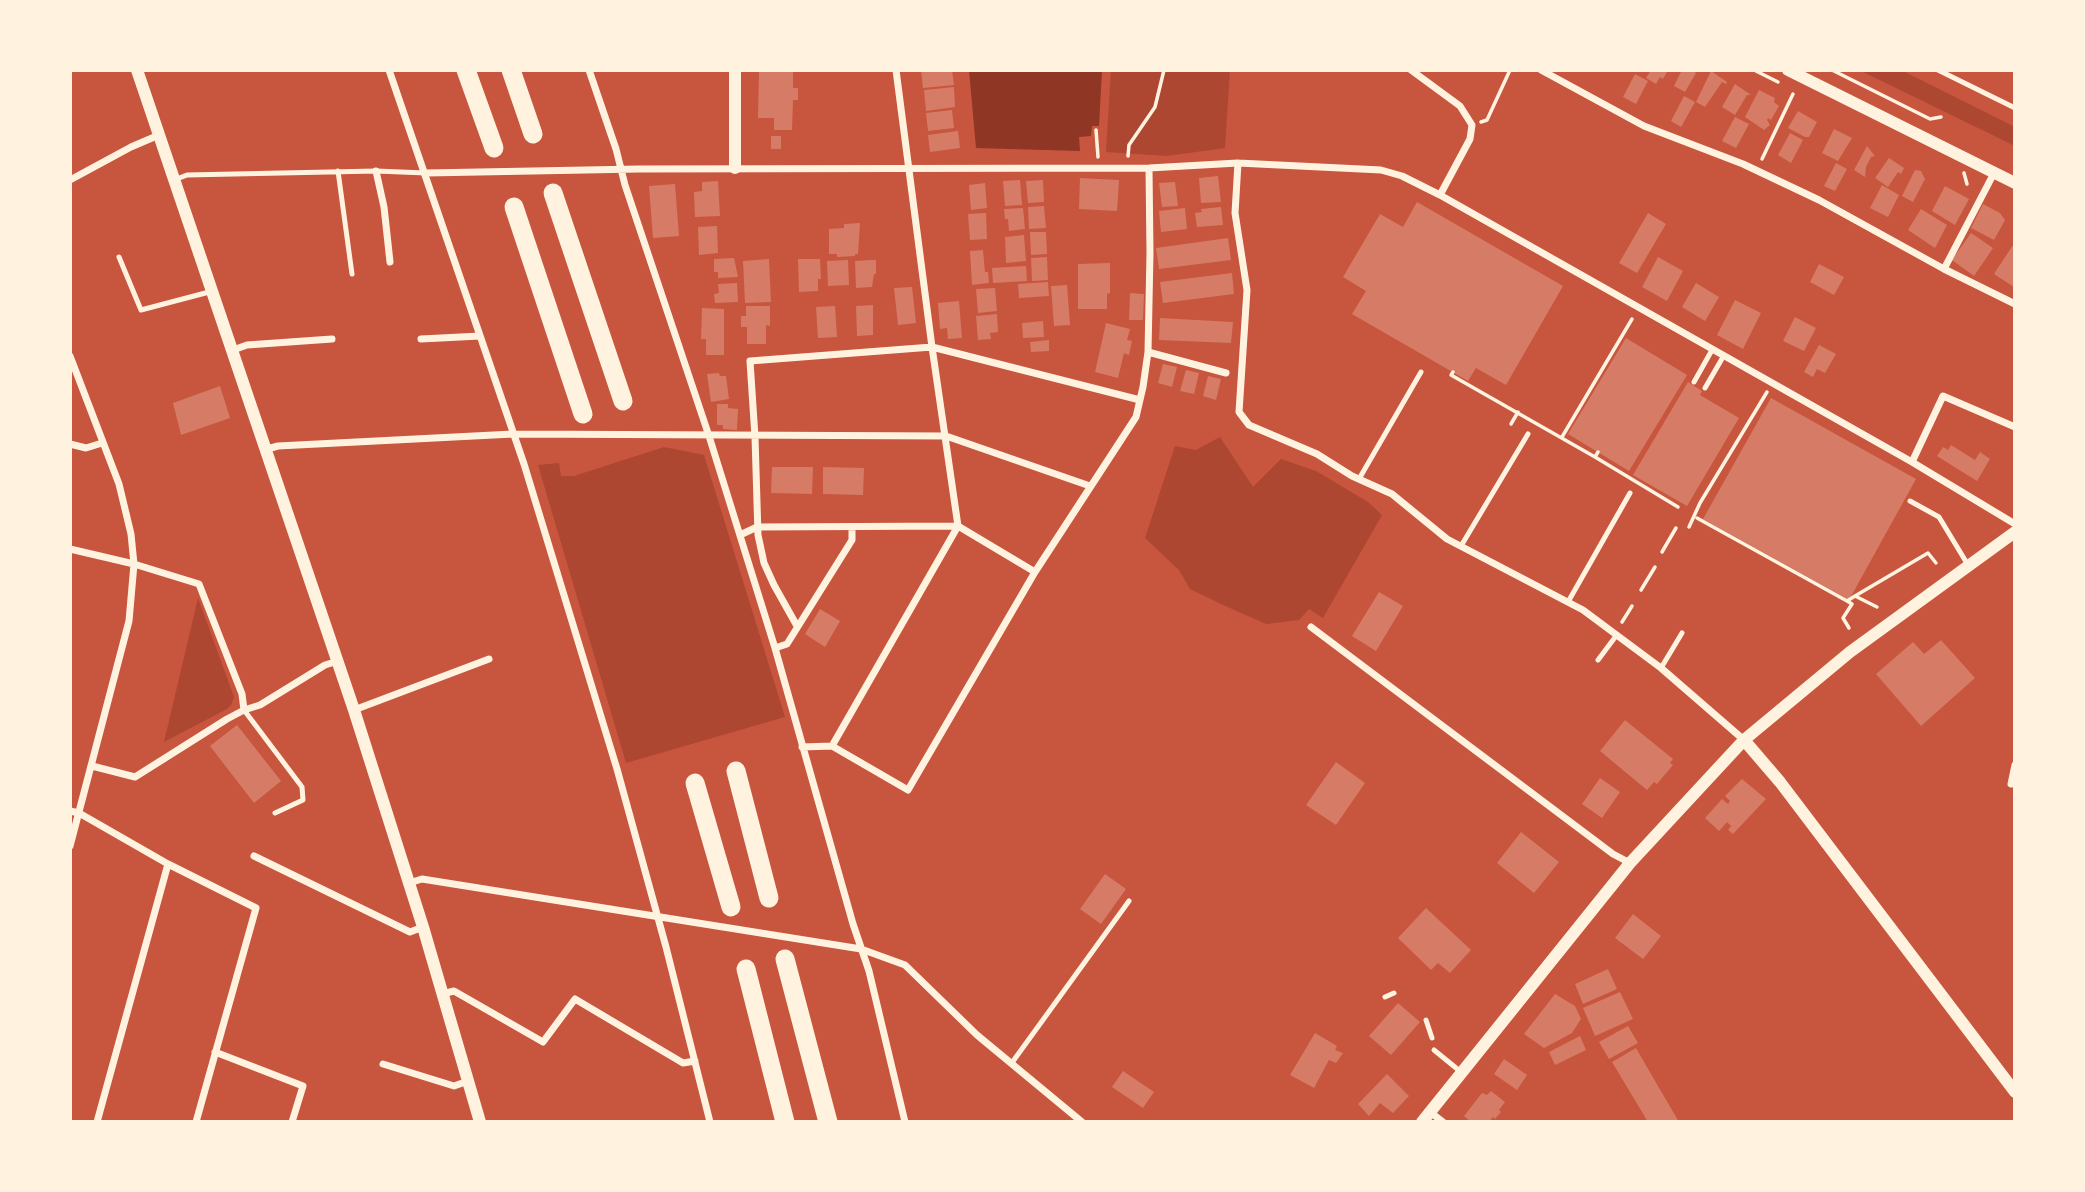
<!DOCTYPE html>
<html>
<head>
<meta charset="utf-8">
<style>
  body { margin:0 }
  #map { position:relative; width:2085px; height:1192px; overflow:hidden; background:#c8553d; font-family:"Public Sans",sans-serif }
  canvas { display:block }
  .frame { position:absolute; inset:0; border:72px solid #fff3e0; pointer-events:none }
</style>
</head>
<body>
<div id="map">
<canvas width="2085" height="1192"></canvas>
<div class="frame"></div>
</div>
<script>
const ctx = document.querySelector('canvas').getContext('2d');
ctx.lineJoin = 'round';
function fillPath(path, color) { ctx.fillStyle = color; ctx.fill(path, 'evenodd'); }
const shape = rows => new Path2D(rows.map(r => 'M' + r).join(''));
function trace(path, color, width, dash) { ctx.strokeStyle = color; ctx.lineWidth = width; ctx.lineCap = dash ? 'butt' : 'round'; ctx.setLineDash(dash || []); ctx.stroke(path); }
const green = shape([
  [1111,70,1230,70,1225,148,1167,156,1106,152],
  [1859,70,1901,70,2015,127,2015,146],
  [1220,437,1253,487,1281,459,1316,471,1368,502,1382,515,1323,618,1309,609,1299,620,1266,624,1221,604,1190,589,1179,570,1145,538,1175,446,1196,450],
  [664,447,704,455,785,717,626,763,538,465,559,463,561,476,574,476],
  [198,598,234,697,231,705,227,709,164,742]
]);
const water = shape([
  [969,70,1102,70,1099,126,1092,126,1091,136,1079,137,1080,151,976,148]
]);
const building = shape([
  [759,70,793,71,793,88,798,88,798,100,793,100,792,130,774,130,774,118,758,118],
  [921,70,952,70,954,85,923,88],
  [1651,70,1668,70,1663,79,1660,77,1656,84,1646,78],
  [1682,70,1692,70,1696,73,1685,92,1674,86],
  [1711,71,1727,82,1726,84,1722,82,1705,107,1696,102],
  [1635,74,1648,81,1636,104,1623,97],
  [1735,84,1751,95,1747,95,1735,115,1722,107],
  [954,87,955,107,926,111,924,90],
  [1759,90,1775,98,1774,102,1779,106,1771,120,1768,118,1767,120,1770,125,1764,130,1745,117],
  [1684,96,1695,102,1681,127,1671,121],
  [952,110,954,128,928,131,926,113],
  [1798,111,1817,122,1809,137,1805,137,1788,128],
  [1735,117,1749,124,1736,148,1722,141],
  [1834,129,1852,138,1838,161,1822,153],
  [958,131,960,148,930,152,928,135],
  [1790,133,1803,140,1791,163,1778,155],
  [771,136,781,136,781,149,771,149],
  [1867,146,1875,156,1871,157,1866,167,1865,177,1854,170],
  [1889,158,1904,168,1901,174,1898,172,1888,187,1875,178],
  [1836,163,1847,169,1835,191,1824,186],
  [1915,170,1921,171,1925,179,1913,202,1902,196],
  [1218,176,1221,202,1201,203,1199,178],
  [1080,178,1119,180,1117,211,1079,209],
  [1020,180,1022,205,1005,206,1003,181],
  [1043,180,1044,202,1028,203,1026,181],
  [718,181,720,216,695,217,694,192,702,191,702,182],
  [1175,182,1178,206,1162,207,1159,183],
  [985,183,987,208,971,210,969,185],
  [675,184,679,236,653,238,649,186],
  [1882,185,1899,195,1888,217,1870,208],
  [1945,186,1969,199,1955,225,1932,211],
  [1417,202,1563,286,1506,385,1476,368,1468,381,1352,314,1366,291,1343,277,1380,214,1403,227],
  [1983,204,2000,213,2005,220,1994,240,1971,228],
  [1044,206,1046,228,1029,229,1028,207],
  [1221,207,1223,225,1197,227,1195,213,1202,212,1201,209],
  [1023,208,1025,229,1009,231,1008,219,1005,219,1004,209],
  [1185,208,1187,229,1161,232,1159,211],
  [1921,209,1947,225,1935,248,1908,230],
  [986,213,987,239,970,240,968,214],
  [1648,213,1666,224,1637,273,1619,263],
  [860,223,858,254,855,254,855,256,837,257,837,254,829,254,829,229,844,228,844,224],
  [717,226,718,253,699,255,698,227],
  [1030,232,1046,232,1047,254,1031,255],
  [1971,233,1993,248,1974,276,1952,260],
  [1024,235,1026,261,1006,263,1005,237],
  [1228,238,1231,260,1159,269,1156,248],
  [2013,245,2015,247,2014,287,1994,274],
  [983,250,985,272,988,272,989,283,972,285,970,251],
  [1047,257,1048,280,1032,281,1031,258],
  [1658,257,1683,271,1667,301,1642,287],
  [734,258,738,277,718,278,718,272,714,272,714,259],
  [769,259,771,302,745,303,743,261],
  [798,259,820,259,821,279,818,279,818,291,799,292],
  [848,260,849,285,828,286,827,261],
  [871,260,876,260,876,274,874,274,872,287,856,288,855,261],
  [1110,263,1110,293,1107,294,1107,309,1078,309,1078,264],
  [1819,264,1844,277,1834,295,1810,282],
  [1026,266,1027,281,993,283,992,268],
  [1232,273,1234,294,1163,303,1160,282],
  [1048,282,1049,296,1019,298,1018,284],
  [737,283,738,302,715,303,714,294,719,293,718,284],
  [1696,283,1719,297,1705,321,1682,307],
  [1067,285,1070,325,1054,326,1051,286],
  [912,287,916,323,898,325,894,288],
  [995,288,997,311,978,313,976,289],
  [1130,293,1144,294,1143,320,1129,320],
  [1735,300,1761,313,1743,349,1717,335],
  [959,301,962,338,948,339,947,328,940,329,938,303],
  [873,305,873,335,857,336,856,306],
  [746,306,770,306,770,326,766,325,766,344,747,344,747,327,741,327,741,316,746,316],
  [835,306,837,337,818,338,816,307],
  [702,308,724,309,724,355,706,355,706,339,701,339],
  [997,314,998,332,990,333,991,339,978,340,976,316],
  [1795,317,1816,328,1804,351,1783,341],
  [1160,318,1233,322,1231,343,1159,340],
  [1043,321,1044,337,1023,338,1022,323],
  [1106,323,1130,329,1127,340,1132,341,1129,355,1124,353,1118,378,1095,372],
  [1626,338,1687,375,1629,471,1568,434],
  [1049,340,1049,351,1031,352,1030,342],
  [1819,345,1836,354,1825,373,1817,369,1813,377,1804,372],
  [1163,364,1177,367,1172,387,1158,383],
  [1186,370,1199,373,1194,394,1180,391],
  [719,373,720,376,726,376,729,399,711,402,707,374],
  [1208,376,1221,379,1216,400,1203,396],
  [1688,382,1702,391,1700,395,1739,418,1687,506,1633,475],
  [220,386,230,418,181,435,173,403],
  [1771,398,1916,479,1849,600,1703,519],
  [717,404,728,404,728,408,738,409,737,430,723,429,723,425,717,425],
  [1951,445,1975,460,1980,452,1990,459,1977,481,1937,456,1943,447,1948,450],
  [772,467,813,467,812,494,771,493],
  [823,467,864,468,863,495,823,494],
  [1379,592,1403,606,1376,651,1352,636],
  [820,609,840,621,825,647,805,634],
  [1941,640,1975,678,1921,726,1876,674,1913,642,1924,654],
  [1625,720,1673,759,1670,763,1673,765,1657,784,1654,782,1647,790,1600,751],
  [237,725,281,781,254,803,210,746],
  [1336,762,1365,783,1336,825,1306,805],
  [1600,778,1620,792,1602,818,1582,804],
  [1742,779,1766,799,1733,834,1728,830,1731,826,1727,822,1719,831,1705,818,1722,799,1728,804,1730,801,1725,796],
  [1521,832,1559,862,1534,893,1497,863],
  [1105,874,1126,889,1101,924,1080,909],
  [1426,908,1471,950,1450,973,1438,963,1431,970,1398,938],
  [1633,914,1661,936,1643,959,1615,938],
  [1608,969,1617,989,1583,1004,1575,984],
  [1620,992,1633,1019,1595,1036,1583,1008],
  [1555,994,1575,1006,1581,1019,1572,1033,1544,1048,1524,1034],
  [1398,1003,1420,1022,1391,1055,1369,1036],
  [1628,1026,1638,1043,1609,1059,1599,1042],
  [1315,1033,1337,1046,1335,1050,1343,1053,1336,1063,1329,1060,1314,1088,1290,1075],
  [1580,1036,1586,1050,1555,1065,1549,1052],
  [1636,1048,1651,1074,1679,1122,1648,1122,1612,1062],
  [1504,1059,1527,1075,1517,1090,1494,1074],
  [1123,1071,1154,1092,1143,1108,1112,1087],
  [1387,1074,1409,1096,1393,1113,1380,1103,1369,1116,1358,1104],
  [1491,1091,1505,1102,1499,1110,1501,1112,1495,1119,1493,1117,1489,1122,1471,1122,1464,1116,1482,1093,1487,1095]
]);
const path = shape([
  [1754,70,1778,82],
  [1832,70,1930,119,1941,117],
  [1481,122,1487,120,1510,70],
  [1096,130,1098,157],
  [1128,156,1129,145,1155,107,1164,70],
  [1762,159,1793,94],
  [1964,173,1967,184],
  [1453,372,1451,375,1595,457],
  [1511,424,1518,412],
  [1562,437,1632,319],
  [1598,452,1595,457,1678,507],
  [1697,518,1847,601,1855,596],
  [1689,527,1700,503,1767,392],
  [1662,552,1676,528],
  [1641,590,1655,567],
  [1847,601,1852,604,1843,618,1849,628],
  [1877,607,1855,596,1928,553,1936,563],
  [1622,622,1632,606]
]);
const service = shape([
  [1938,70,2015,108],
  [338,171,352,274],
  [174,180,187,175,376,171,426,173],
  [119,257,141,310,213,291],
  [1694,382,1712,350],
  [1705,388,1723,357],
  [1359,479,1421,372],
  [1910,501,1939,517,1968,565],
  [1461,546,1528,434],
  [1568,602,1630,493],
  [1598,660,1616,636],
  [1661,668,1682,633],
  [244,710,302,787,303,800,275,813],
  [1385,997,1394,993],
  [1426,1020,1432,1038],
  [1434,1050,1461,1072],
  [1011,1064,1129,901]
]);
const minor = shape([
  [389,70,524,464,617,769,666,947,710,1122],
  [589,70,616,149,625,185,709,436,775,648,853,924,869,971,905,1122],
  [1411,70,1460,106,1472,125,1470,139,1440,195],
  [1541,70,1644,126,1743,164,1819,200,1944,269,2015,304],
  [1238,163,1235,213,1247,290,1239,412,1249,425,1317,454,1352,476,1392,494,1447,539,1583,610,1661,668,1744,740],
  [376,171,384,207,390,262],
  [426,173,639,169,1149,168,1238,163,1381,170,1402,176,1440,195,1912,462,2015,524],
  [70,180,131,147,159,135],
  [1944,269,1994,173],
  [421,339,480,336],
  [233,350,247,345,332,339],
  [1148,352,1226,373],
  [70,356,119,484,131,534,134,564,129,621,70,846],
  [70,444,86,448,102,443],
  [267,449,278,446,513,434,946,436,1090,486],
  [1912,462,1943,396,2015,427],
  [740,535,757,527,958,526,1035,572],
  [70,549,134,564,199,584,242,694,244,710],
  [797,626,774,585,764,563,758,535,755,437,750,361,932,347,1140,400],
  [1311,627,1613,854,1630,863],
  [775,648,787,644,852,540,852,527],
  [354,710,489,659],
  [832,746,958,526,932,347,896,70],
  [802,747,832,746,908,790,1035,572,1136,417,1143,387,1148,352,1150,253,1149,168],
  [92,766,135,777,227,719,244,710,260,705,325,665,338,661],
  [2011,784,2015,765],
  [70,811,79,813,168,864,256,908,196,1122],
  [254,856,410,932,423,927],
  [409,883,422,879,861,949,905,965,977,1035,1082,1122],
  [442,994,454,991,543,1042,575,999,683,1063,695,1061],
  [215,1052,303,1086,292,1122],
  [383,1064,454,1086,468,1081],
  [1430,1112,1443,1122],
  [97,1122,168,864]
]);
const tertiary = shape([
  [137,70,354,710,423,927,480,1122],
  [735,70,735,168],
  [1788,70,2015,183],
  [1744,740,1780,782,2015,1092],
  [1422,1122,1630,863,1744,740,1850,652,2015,532]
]);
const motorway = shape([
  [466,70,494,148],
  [511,70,533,134],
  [553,193,623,401],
  [514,207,583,414],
  [736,771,769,898],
  [695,783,731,907],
  [785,959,828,1122],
  [746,969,785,1122]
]);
fillPath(green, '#ae4732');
fillPath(water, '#8f3625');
fillPath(building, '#d67c66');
trace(path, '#fff3e0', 3.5);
trace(service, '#fff3e0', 5);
trace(minor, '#fff3e0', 7);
trace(tertiary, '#fff3e0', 12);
trace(motorway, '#fff3e0', 19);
</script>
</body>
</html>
